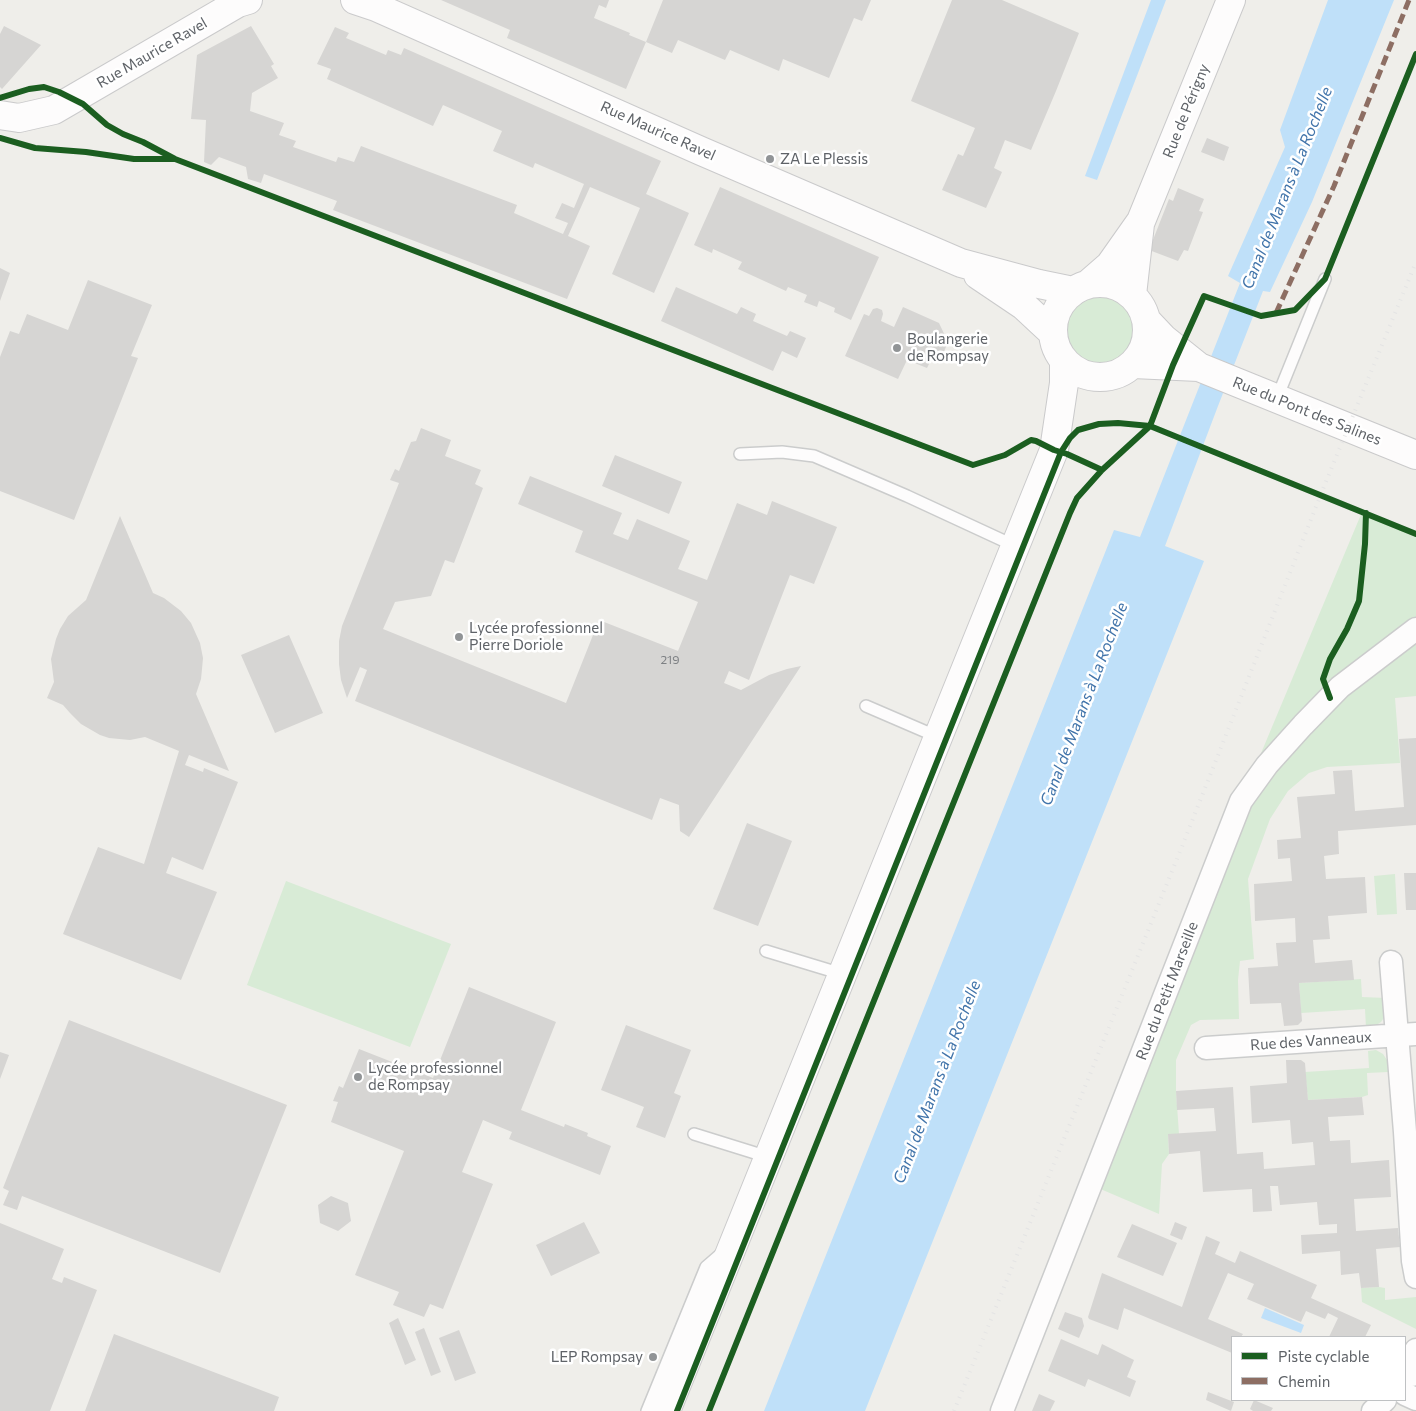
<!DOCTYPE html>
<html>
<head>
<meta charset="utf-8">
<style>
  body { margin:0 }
  #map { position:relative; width:1416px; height:1411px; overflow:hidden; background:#efeeea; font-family:Commissioner,sans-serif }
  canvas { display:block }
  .legend { position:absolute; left:1231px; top:1336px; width:175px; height:65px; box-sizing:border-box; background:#fff; border:1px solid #bfc1c3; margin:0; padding:6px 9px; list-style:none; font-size:15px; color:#5f6368 }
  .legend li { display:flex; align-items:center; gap:10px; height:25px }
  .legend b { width:25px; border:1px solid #bfc1c3 }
</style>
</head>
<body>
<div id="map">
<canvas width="1416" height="1411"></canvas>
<ul class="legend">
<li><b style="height:6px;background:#1b5e20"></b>Piste cyclable</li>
<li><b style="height:6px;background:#8d6e63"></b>Chemin</li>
</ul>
</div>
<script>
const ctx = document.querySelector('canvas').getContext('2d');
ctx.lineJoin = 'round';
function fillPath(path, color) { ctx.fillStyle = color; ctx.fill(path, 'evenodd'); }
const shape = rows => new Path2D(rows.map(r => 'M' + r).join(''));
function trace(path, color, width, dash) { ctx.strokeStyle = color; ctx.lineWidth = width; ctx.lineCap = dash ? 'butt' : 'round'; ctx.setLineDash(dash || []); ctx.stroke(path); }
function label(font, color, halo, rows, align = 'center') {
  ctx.font = font + ' Commissioner,sans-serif'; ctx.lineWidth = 5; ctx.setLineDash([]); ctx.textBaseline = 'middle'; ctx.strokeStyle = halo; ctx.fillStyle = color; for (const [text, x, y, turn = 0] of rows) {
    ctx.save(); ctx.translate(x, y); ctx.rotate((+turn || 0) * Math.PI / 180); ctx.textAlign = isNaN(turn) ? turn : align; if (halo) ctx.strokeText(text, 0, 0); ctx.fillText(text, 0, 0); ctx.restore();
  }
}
const green = shape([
  '1062 329a37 37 0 1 1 74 0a37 37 0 1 1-74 0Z',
  [1362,512,1416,534,1416,696,1395,698,1400,763,1327,767,1309,773,1288,791,1270,819,1248,879,1254,959,1240,961,1238,980,1239,1019,1200,1020,1191,1025,1176,1060,1176,1091,1179,1134,1168,1135,1169,1154,1162,1164,1159,1214,1091,1185,1241,801],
  [1395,874,1397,914,1377,915,1374,876],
  [286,881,451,944,410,1047,247,985],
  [1361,979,1362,997,1386,998,1386,1015,1381,1022,1375,1026,1366,1028,1365,1009,1301,1013,1299,983],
  [1376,1050,1383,1054,1387,1060,1388,1072,1367,1073,1368,1095,1362,1097,1308,1100,1305,1072,1369,1068,1368,1051],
  [1379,1287,1385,1288,1385,1300,1416,1297,1416,1329,1362,1302,1361,1288]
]);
const water = shape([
  [1151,0,1166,0,1097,180,1085,176],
  [1328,0,1394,0,1312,202,1270,292,1263,291,1218,406,1165,546,1204,561,865,1411,764,1411,1114,530,1140,537,1240,283,1228,276,1285,147,1280,130],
  [1265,1308,1304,1325,1301,1333,1261,1318]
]);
const building = shape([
  [441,0,609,0,606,8,599,5,594,18,630,33,629,35,646,42,663,0,871,0,862,21,854,18,829,78,783,59,779,71,730,50,725,60,678,40,672,53,646,42,626,89,507,38,510,30],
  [952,0,1002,0,1079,33,1056,91,1031,150,1005,140,994,168,1002,172,986,208,942,190,958,154,963,156,975,128,911,101],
  [4,26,41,45,2,89,0,87,0,34],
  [251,26,274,64,271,66,278,78,252,93,250,111,284,123,279,135,296,141,293,147,336,162,338,157,354,162,361,146,517,205,514,213,563,234,568,223,555,218,562,203,574,208,584,184,535,163,533,168,493,151,502,131,443,105,433,126,327,79,331,69,317,64,335,27,349,33,346,38,386,55,388,50,401,55,404,48,661,161,646,194,689,213,654,293,612,274,640,208,590,187,568,236,590,246,567,299,333,210,337,201,264,174,261,183,248,179,246,167,219,157,211,165,204,162,206,120,191,119,197,55],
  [1207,138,1229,147,1224,161,1201,152],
  [720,187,879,257,851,320,834,312,835,308,819,301,817,307,804,302,807,295,788,287,786,291,738,269,742,262,713,249,712,253,694,245],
  [1178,188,1204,199,1199,211,1203,212,1188,251,1184,250,1178,261,1149,250,1169,199,1173,201],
  [0,268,10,273,0,301],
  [88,280,152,305,131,356,138,358,74,520,0,491,0,357,10,331,19,334,27,314,68,330],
  [676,287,737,314,741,307,756,314,753,321,787,336,790,331,806,338,797,358,782,351,773,371,661,321],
  [903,307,939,323,948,342,943,354,932,358,927,368,907,360,898,379,845,356,864,314,869,316,873,309,877,308,882,310,883,314,881,321,894,327],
  [421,428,451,440,445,456,481,470,475,484,483,488,454,563,445,560,431,596,395,602,383,629,566,703,599,620,678,651,698,602,575,552,583,531,518,504,530,476,622,513,613,534,628,540,637,519,690,541,678,569,707,580,737,503,767,515,772,501,837,527,814,584,790,575,749,680,729,671,724,683,741,690,769,675,787,669,801,666,689,837,680,831,679,805,660,798,652,820,355,701,367,670,360,667,347,698,341,680,339,664,339,641,342,626,399,483,390,480,395,469,399,471,411,442,416,441],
  [615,455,682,482,669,514,602,486],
  [120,516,153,593,164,598,181,611,191,623,200,643,203,658,202,669,201,679,196,694,229,771,189,755,185,765,203,772,204,768,238,782,203,870,172,857,166,873,217,892,181,980,63,934,98,847,144,864,179,751,145,737,130,740,109,738,100,735,81,724,70,713,63,705,47,698,54,682,51,659,56,639,60,629,68,616,86,600],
  [289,635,323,713,275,733,241,655],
  [1416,738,1416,825,1338,831,1339,854,1324,856,1326,879,1365,877,1367,913,1328,916,1330,939,1313,940,1315,963,1352,960,1354,980,1299,983,1302,1021,1298,1025,1284,1026,1281,1003,1250,1004,1248,968,1278,966,1276,943,1296,942,1295,918,1255,921,1254,884,1292,881,1290,858,1278,859,1277,840,1301,838,1297,797,1335,794,1333,771,1352,770,1355,811,1404,807,1399,739],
  [747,823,792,841,758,926,713,909],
  [1404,873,1416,873,1416,910,1406,910],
  [469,987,556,1022,521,1110,564,1127,565,1124,588,1133,587,1136,611,1146,600,1175,509,1139,512,1132,483,1120,462,1172,493,1184,443,1309,430,1304,424,1317,393,1305,399,1292,355,1275,404,1151,331,1122,338,1102,333,1101,339,1086,343,1088,359,1049,433,1078],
  [69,1020,287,1105,220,1273,22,1196,17,1210,3,1205,9,1191,3,1188],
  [626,1025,691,1050,674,1093,681,1096,665,1138,636,1127,644,1107,601,1090],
  [0,1052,9,1055,0,1079],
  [1286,1060,1301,1060,1305,1063,1308,1100,1362,1097,1364,1115,1328,1117,1330,1141,1350,1140,1351,1163,1389,1160,1391,1197,1354,1199,1356,1231,1398,1228,1400,1247,1376,1249,1379,1287,1361,1288,1359,1273,1341,1275,1340,1251,1302,1254,1301,1235,1337,1233,1337,1224,1319,1225,1317,1202,1280,1205,1278,1186,1270,1186,1272,1211,1253,1212,1252,1189,1203,1192,1200,1151,1169,1154,1168,1134,1216,1131,1214,1108,1177,1110,1176,1091,1233,1087,1237,1154,1263,1152,1264,1169,1315,1165,1313,1142,1292,1144,1290,1120,1252,1123,1250,1086,1287,1083],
  [331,1196,348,1203,351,1221,338,1231,320,1223,318,1205],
  [584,1222,600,1253,551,1276,536,1245],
  [1175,1222,1187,1227,1182,1240,1170,1235],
  [0,1223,64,1249,52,1279,62,1283,64,1277,97,1290,50,1411,0,1411],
  [1132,1224,1177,1243,1163,1276,1117,1257],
  [1206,1236,1220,1242,1215,1254,1235,1263,1240,1251,1317,1285,1311,1298,1371,1325,1365,1337,1329,1337,1338,1318,1328,1313,1325,1319,1306,1311,1301,1322,1247,1299,1254,1284,1228,1273,1208,1319,1243,1334,1241,1337,1232,1337,1232,1353,1124,1308,1118,1330,1089,1319,1088,1317,1102,1273,1182,1307],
  [1065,1312,1082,1318,1084,1326,1079,1338,1058,1329],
  [398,1318,416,1360,405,1365,389,1323],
  [424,1328,441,1372,431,1376,415,1332],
  [459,1330,476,1373,455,1381,439,1338],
  [114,1334,279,1397,274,1411,85,1411],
  [1061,1339,1098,1355,1102,1344,1134,1360,1127,1377,1136,1381,1130,1397,1088,1379,1085,1387,1083,1386,1048,1371],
  [1208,1392,1234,1402,1231,1411,1206,1400],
  [1039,1394,1055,1401,1050,1411,1032,1411],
  [1254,1400,1273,1408,1271,1411,1253,1411,1250,1409]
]);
const lane = shape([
  [1277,398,1325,279],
  [740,454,782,452,814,456,907,496,1015,546],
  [866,706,938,737],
  [766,951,842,974],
  [694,1134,768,1157],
  [647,1411,706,1267,721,1254]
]);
const street = shape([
  [1391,962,1405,1132,1413,1261,1416,1277],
  [1206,1048,1416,1034],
  [1412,1375,1416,1350],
  [1405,1394,1416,1399],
  [1002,1411,1241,801,1267,765,1303,725,1340,687,1416,629],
  [1373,1411,1385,1400]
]);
const secondary = shape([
  [355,0,376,7,701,151,961,263,1039,284,1073,291],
  [0,115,19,118,54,110,238,3,248,0],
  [978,275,1024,306,1053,333],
  '1053 330a47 47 0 1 1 94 0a47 47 0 1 1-94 0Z',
  [1087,285,1110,265,1141,221,1231,0],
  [1132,295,1140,224],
  [1147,321,1164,339,1199,367,1416,455],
  [1133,364,1199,367],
  [666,1411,1054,450,1064,383,1064,360]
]);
const rail = shape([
  [954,1411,1181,849,1323,489,1416,262]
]);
const quiet = shape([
  [1276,313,1334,186,1409,0]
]);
const cycleway = shape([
  [0,98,29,89,44,87,59,92,83,104,107,125,123,134,143,142,175,159,973,465,1005,455,1031,440,1036,441,1054,450,1067,454,1102,470],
  [0,138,35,148,86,152,134,159,173,159],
  [1330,698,1323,679,1330,659,1347,629,1359,601,1365,544,1366,513],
  [677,1411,1061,452,1070,438,1078,430,1099,424,1118,423,1150,426,1416,534],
  [709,1411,1070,513,1077,498,1102,470,1150,426,1173,365,1204,296,1261,316,1295,310,1325,279,1416,54]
]);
const markers = [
  [770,159,5,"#919496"],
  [897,348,5,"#919496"],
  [459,637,5,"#919496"],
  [358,1077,5,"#919496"],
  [653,1357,5,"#919496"]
];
const numberNames = [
  ["219",670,660]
];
const streetNames = [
  ["Rue Maurice Ravel",152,53,-30],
  ["Rue de Périgny",1186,111,-68],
  ["Rue Maurice Ravel",658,131,24],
  ["Rue du Pont des Salines",1307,411,22],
  ["Rue du Petit Marseille",1167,991,-69],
  ["Rue des Vanneaux",1311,1041,-4]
];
const poiNames = [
  ["ZA Le Plessis",780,159],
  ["Boulangerie",907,339],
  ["de Rompsay",907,356],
  ["Lycée professionnel",469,628],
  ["Pierre Doriole",469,645],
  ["Lycée professionnel",368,1068],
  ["de Rompsay",368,1085],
  ["LEP Rompsay",643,1357,"right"]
];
const waterNames = [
  ["Canal de Marans à La Rochelle",1287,188,-68],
  ["Canal de Marans à La Rochelle",1084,704,-69],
  ["Canal de Marans à La Rochelle",937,1082,-69]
];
fillPath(green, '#d8ebd6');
fillPath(water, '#bfe0f9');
fillPath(building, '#d6d5d3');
trace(lane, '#cbcccc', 14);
trace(street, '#cbcccc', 25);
trace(secondary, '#cacacb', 30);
trace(lane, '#fdfcfc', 11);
trace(street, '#fdfcfc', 22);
trace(secondary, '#fdfcfc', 28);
trace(rail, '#e4e4e4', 4, [1, 6]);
trace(quiet, '#8d6e63', 5, [10, 5]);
trace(cycleway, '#1b5e20', 6);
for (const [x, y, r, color] of markers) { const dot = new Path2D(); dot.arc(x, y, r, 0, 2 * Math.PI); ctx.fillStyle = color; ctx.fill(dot); trace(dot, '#fff', 2); }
label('12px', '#7e8184', null, numberNames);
label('15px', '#5f6368', '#fff', streetNames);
label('15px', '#5f6368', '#fff', poiNames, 'left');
label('italic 16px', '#4174aa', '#fff', waterNames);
</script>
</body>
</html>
